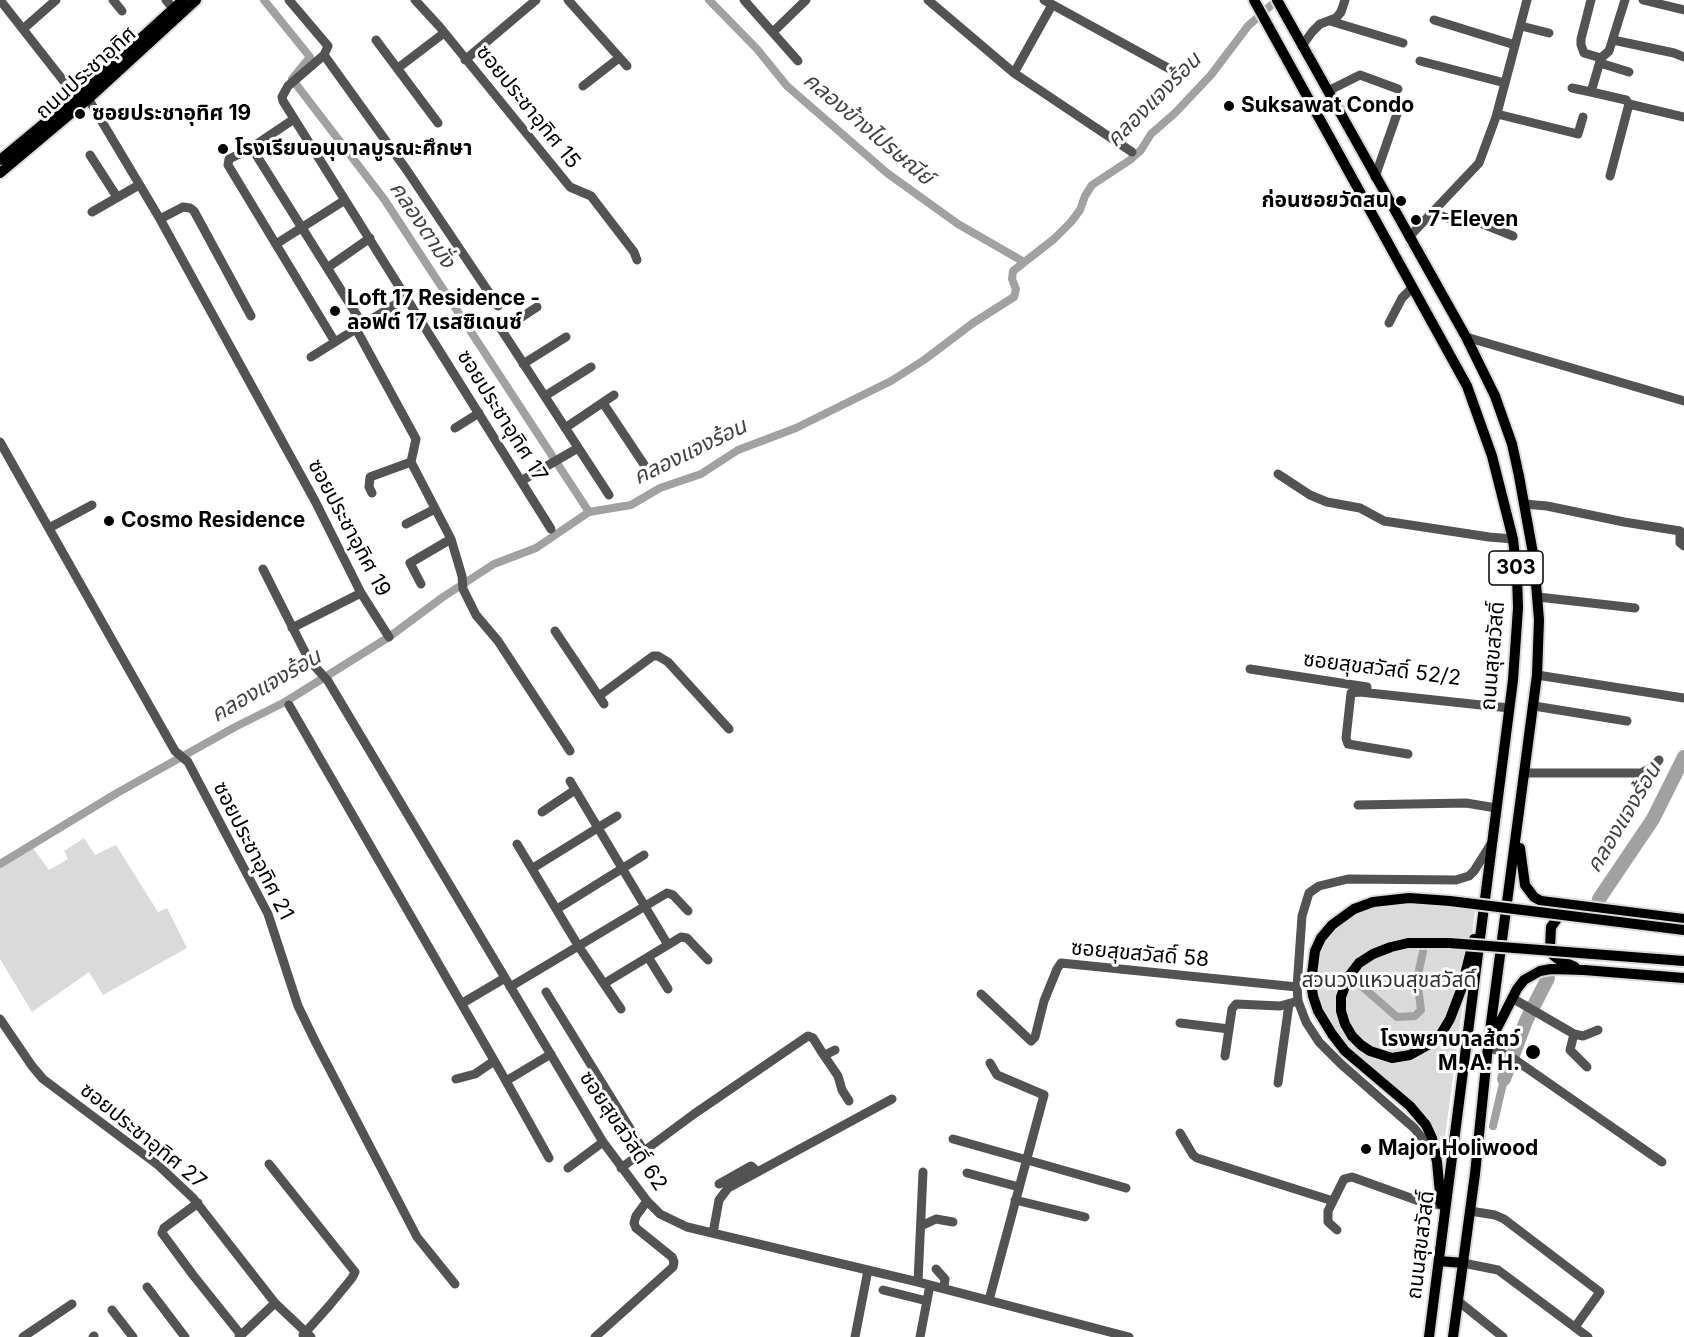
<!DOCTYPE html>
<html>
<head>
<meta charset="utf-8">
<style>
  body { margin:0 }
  canvas { display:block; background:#fff }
</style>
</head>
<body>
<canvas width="1684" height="1337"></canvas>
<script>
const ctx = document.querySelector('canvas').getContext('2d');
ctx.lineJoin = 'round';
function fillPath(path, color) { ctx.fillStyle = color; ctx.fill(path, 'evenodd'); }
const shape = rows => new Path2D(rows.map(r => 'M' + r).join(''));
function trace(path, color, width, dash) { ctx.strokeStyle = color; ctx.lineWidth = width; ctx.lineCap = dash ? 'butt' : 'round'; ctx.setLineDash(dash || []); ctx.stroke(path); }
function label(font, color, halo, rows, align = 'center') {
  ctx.font = font + ' Inter,"Noto Sans Thai",sans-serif'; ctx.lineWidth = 6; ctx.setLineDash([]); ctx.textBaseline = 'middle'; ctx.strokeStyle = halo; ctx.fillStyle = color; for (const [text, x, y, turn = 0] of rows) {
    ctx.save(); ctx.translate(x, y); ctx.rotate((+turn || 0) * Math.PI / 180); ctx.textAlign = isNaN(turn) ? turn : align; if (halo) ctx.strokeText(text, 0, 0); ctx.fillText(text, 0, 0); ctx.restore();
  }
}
const green = shape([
  [84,838,95,855,116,845,158,912,167,908,187,948,103,995,89,972,32,1012,0,959,0,866,33,848,49,870,68,859,64,851],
  [1397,899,1476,905,1443,1152,1406,1104,1323,1024,1308,981,1312,951,1342,914]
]);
const canal = shape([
  [264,0,310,57,292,79,384,199,589,512],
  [709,0,757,49,787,86,887,173,958,224,1024,262],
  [0,864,117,793,235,727,285,702,389,637,443,597,494,564,536,548,589,512,631,505,660,488,701,474,738,450,796,428,891,381,924,360,973,323,1014,297,1016,289,1012,279,1013,271,1054,239,1071,222,1080,210,1085,196,1092,185,1130,160,1141,150,1151,134,1175,113,1211,75,1248,26,1277,0],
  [1358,983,1397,1017,1415,1016,1421,1010,1417,979,1423,952],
  [1493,1126,1504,1079]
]);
const river = shape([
  [1599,899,1653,819,1684,757],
  [1504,1079,1526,1021,1548,978]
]);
const minor = shape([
  [0,0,80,102],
  [113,0,122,11],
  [166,0,178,14],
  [289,0,328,46,324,55,288,86,282,97,283,101,551,529],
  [415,0,439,26,570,187,591,196,634,252,637,260],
  [568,0,627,66],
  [744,0,798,61],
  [928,0,1014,73,1132,152],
  [1044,0,1168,68],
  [1591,0,1581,39,1581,45,1584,53,1601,58,1609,51,1625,0],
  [1643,0,1684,10],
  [1434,20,1515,45],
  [1330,21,1403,43],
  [1521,26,1549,33],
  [23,29,56,0],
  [773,32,806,0],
  [376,40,438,123],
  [1613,40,1674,53,1684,57],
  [1302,46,1312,32,1320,24,1336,18,1341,12,1345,0],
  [324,55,406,169,498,306],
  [1601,58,1591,92,1626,100,1629,104,1610,176],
  [465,60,536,0],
  [1420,61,1505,83],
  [1600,63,1629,72],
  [398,68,444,33],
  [1014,73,1052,5],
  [583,86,619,58],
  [1572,88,1591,92],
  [1328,91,1360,75,1398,89],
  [86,95,160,219,315,501,361,593,389,637],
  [1629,104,1684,117],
  [1497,114,1578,134,1583,117],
  [248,150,294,119],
  [90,155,117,197],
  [1375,177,1398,111],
  [92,212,139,185],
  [1433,213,1450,219,1465,218,1473,220,1513,236],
  [160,219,183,207,190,208,194,211,251,316],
  [1409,237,1479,163,1496,117,1527,0],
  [276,244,345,200],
  [327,268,370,238],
  [497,323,609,495],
  [1389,323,1402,298,1412,288],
  [356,329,416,439,411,462,451,539,462,576,463,589,476,615,498,641,570,751],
  [502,330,537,307],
  [1466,337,1684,401],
  [335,342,228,165,229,159,248,150,255,153,363,325],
  [311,357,407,297],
  [523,364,566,337],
  [545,396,591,367],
  [603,403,649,472],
  [455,428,479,413],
  [565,428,614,395],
  [0,442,175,751,188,762,268,914,298,1006,316,1043,417,1237,455,1284],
  [1278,474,1310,495,1327,502,1360,508,1384,521,1489,537,1513,539],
  [521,481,578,448],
  [372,493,369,487,370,477,411,462],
  [1524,504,1547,506,1624,522,1680,531,1680,543,1684,546],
  [406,524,435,509],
  [49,528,92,505],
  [263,569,309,660,328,681,603,1142,647,1201,660,1214,687,1227,918,1282,1129,1337],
  [421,584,410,563,451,539],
  [1538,597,1635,608],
  [292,628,361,593],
  [555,631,604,704],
  [1250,669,1367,687],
  [1537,675,1684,698],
  [599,696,653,656,658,656,668,662,729,729],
  [289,705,506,1081],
  [1534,706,1627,721],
  [1408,754,1348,744,1346,738,1351,693,1360,692,1509,708],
  [1525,773,1641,773,1651,768,1659,760],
  [570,781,668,945],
  [1358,805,1466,803,1496,808],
  [542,812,575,790],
  [517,844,579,947,621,1009],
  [533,868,617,816],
  [557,909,644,855],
  [648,957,668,989],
  [605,983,681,937,687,938,708,960],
  [510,987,667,893,673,895,688,911],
  [546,992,644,1151],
  [981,994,1031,1041,1035,1037,1044,1001,1057,969,1061,963,1297,987],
  [1512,998,1574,1034,1570,1050,1587,1067],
  [466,1001,505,978],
  [0,1019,32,1066,43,1079,158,1165,193,1198,275,1303,311,1337],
  [1180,1023,1229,1029],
  [1574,1034,1583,1036,1598,1030],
  [1488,1046,1514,1059,1662,1162],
  [823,1054,838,1076,842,1090,849,1101],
  [1225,1056,1232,1009,1236,1004,1280,1006,1298,1001],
  [456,1079,475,1074,494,1061],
  [1278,1083,1289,1004],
  [1180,1133,1193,1155,1197,1158,1333,1201,1344,1179,1352,1177,1419,1201,1441,1205],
  [953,1139,1126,1188],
  [1435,1154,1414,1128,1341,1064,1319,1042,1306,1022,1298,1001,1297,987,1302,916,1309,893,1319,886,1348,879,1456,880,1469,876,1474,871,1491,844],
  [549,1158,506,1081,551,1054],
  [269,1164,355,1272,352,1278,329,1306,303,1335],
  [568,1168,603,1142],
  [621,1168,694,1114,805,1038,808,1036,813,1038,823,1054,827,1054,835,1050],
  [967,1173,1019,1187],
  [719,1184,751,1166,758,1172],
  [1015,1200,1085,1217],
  [1333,1201,1328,1211,1328,1222,1337,1230],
  [198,1203,164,1228,162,1233,193,1275,241,1335],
  [1470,1211,1495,1215,1504,1219,1600,1292,1575,1327],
  [921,1226,936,1219,953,1222],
  [713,1233,719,1200,728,1188,892,1099],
  [1463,1263,1498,1270,1588,1337],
  [936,1269,945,1279,944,1288],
  [918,1282,923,1172],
  [147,1287,185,1337],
  [883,1290,927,1301],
  [989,1300,1044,1095,997,1075,990,1063],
  [1458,1301,1503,1337],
  [112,1310,133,1337],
  [23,1337,72,1304],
  [93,1337,94,1336],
  [239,1337,275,1303],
  [595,1337,673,1267,674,1262,672,1257,636,1228,634,1223,636,1216,647,1201],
  [855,1337,868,1270],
  [920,1337,930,1285]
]);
const major = shape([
  [1254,0,1467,386,1492,456,1513,539,1517,575,1518,608,1513,680,1429,1337],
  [1277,0,1466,337,1495,396,1512,444,1519,476,1534,559,1539,620,1537,675,1488,1046,1475,1174,1453,1337],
  [0,160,83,91,183,0],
  [0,173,87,100,196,0],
  [1520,848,1525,885,1534,897,1541,901,1684,919],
  [1565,913,1559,916,1551,927,1550,948,1553,955,1558,959,1575,967],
  [1332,1034,1345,1051,1410,1106,1426,1125,1432,1138,1437,1162,1441,1204],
  [1352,1036,1361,1045,1370,1051,1392,1058,1410,1055,1428,1045,1441,1034,1450,1019,1461,990,1474,939],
  [1493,1036,1517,989,1524,980,1540,971,1551,969,1584,970,1684,978],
  [1439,1261,1463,1263]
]);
const majorBridge = shape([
  [1332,1034,1318,1011,1313,996,1311,982,1315,951,1321,938,1332,925,1354,909,1373,902,1409,898,1450,901,1684,930],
  [1352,1036,1345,1024,1341,1011,1341,997,1345,986,1349,976,1359,963,1373,954,1391,947,1408,943,1449,943,1684,961]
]);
const markers = [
  [1229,106,6,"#000"],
  [80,114,6,"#000"],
  [223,149,6,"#000"],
  [1401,201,6,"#000"],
  [1416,220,6,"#000"],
  [335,311,6,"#000"],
  [109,521,6,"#000"],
  [1533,1052,8,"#000"],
  [1366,1149,6,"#000"]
];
const shields = [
  [1516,568,54]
];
const shieldNames = [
  ["303",1516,568]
];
const streetNames = [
  ["ถนนประชาอุทิศ",86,73,-42],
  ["ซอยประชาอุทิศ 15",528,107,51],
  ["ซอยประชาอุทิศ 17",502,416,58],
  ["ซอยประชาอุทิศ 19",349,528,62],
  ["ถนนสุขสวัสดิ์",1493,656,-85],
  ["ซอยสุขสวัสดิ์ 52/2",1382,669,7],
  ["ซอยประชาอุทิศ 21",253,851,63],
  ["ซอยสุขสวัสดิ์ 58",1140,954,5],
  ["ซอยสุขสวัสดิ์ 62",623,1131,56],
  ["ซอยประชาอุทิศ 27",143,1136,39],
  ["ถนนสุขสวัสดิ์",1421,1245,-83]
];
const poiNames = [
  ["Suksawat Condo",1241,106],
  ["ซอยประชาอุทิศ 19",92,114],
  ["โรงเรียนอนุบาลบูรณะศึกษา",235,149],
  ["ก่อนซอยวัดสน",1389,201,"right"],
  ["7-Eleven",1428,220],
  ["Loft 17 Residence -",347,299],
  ["ลอฟต์ 17 เรสซิเดนซ์",347,323],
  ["Cosmo Residence",121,521],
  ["โรงพยาบาลส้ตว์",1520,1040,"right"],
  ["M. A. H.",1520,1064,"right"],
  ["Major Holiwood",1378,1149]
];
const parkNames = [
  ["สวนวงแหวนสุขสวัสดิ์",1389,981]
];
const waterNames = [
  ["คลองแจงร้อน",1154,100,-45],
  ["คลองข้างไปรษณีย์",868,129,40],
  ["คลองตามั่ง",422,225,56],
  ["คลองแจงร้อน",690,452,-26],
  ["คลองแจงร้อน",266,686,-30],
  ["คลองแจงร้อน",1624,818,-59]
];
fillPath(green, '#dadada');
trace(canal, '#a1a1a1', 8);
trace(river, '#a1a1a1', 14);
trace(major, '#dbdbdb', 14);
trace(minor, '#535353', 9);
trace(major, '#000', 10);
trace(majorBridge, '#dbdbdb', 14, []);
trace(majorBridge, '#000', 10);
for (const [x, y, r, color] of markers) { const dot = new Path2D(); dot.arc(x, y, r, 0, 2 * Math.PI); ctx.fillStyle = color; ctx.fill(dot); trace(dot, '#fff', 2); }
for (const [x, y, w] of shields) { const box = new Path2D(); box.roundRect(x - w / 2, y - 17, w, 34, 4.5); ctx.fillStyle = '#fff'; ctx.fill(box); trace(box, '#000', 1.5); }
label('bold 20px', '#000', null, shieldNames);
label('21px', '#000', '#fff', streetNames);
label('bold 21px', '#000', '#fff', poiNames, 'left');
label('21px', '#313131', '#fff', parkNames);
label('italic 22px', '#424242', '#fff', waterNames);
</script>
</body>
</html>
